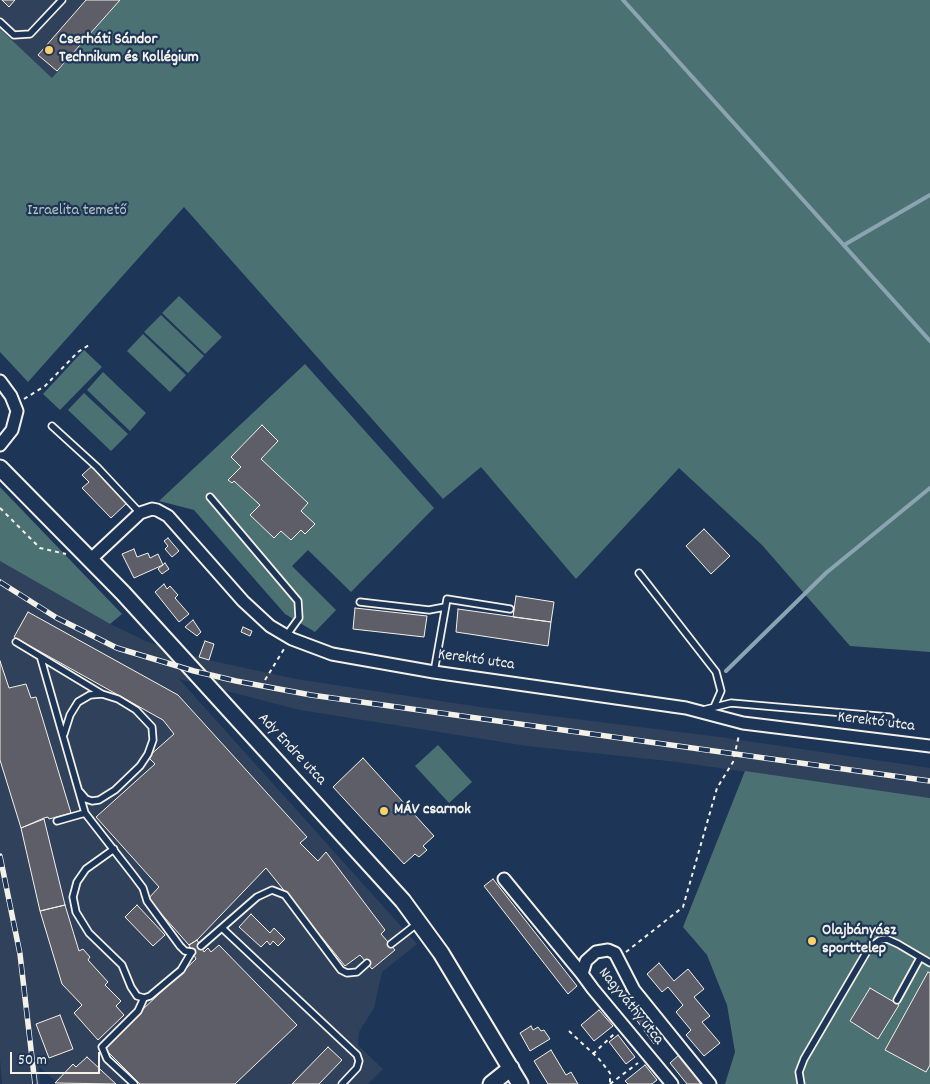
<!DOCTYPE html>
<html>
<head>
<meta charset="utf-8">
<style>
  body { margin:0 }
  #map { position:relative; width:930px; height:1084px; overflow:hidden; background:#1d3557; font-family:Dekko,sans-serif }
  canvas { display:block }
  .scale { position:absolute; left:10px; top:1052px; width:90px; height:22px; box-sizing:border-box; border:2px solid #f4f1e8; border-top:0; padding-left:6px; font-size:15px; line-height:18px; white-space:nowrap; color:#f4f1e8; -webkit-text-stroke:4px #1d3557; paint-order:stroke }
</style>
</head>
<body>
<div id="map">
<canvas width="930" height="1084"></canvas>
<div class="scale">50 m</div>
</div>
<script>
const ctx = document.querySelector('canvas').getContext('2d');
ctx.lineJoin = 'round';
function fillPath(path, color) { ctx.fillStyle = color; ctx.fill(path, 'evenodd'); }
const shape = rows => new Path2D(rows.map(r => 'M' + r).join(''));
function trace(path, color, width, dash) { ctx.strokeStyle = color; ctx.lineWidth = width; ctx.lineCap = dash ? 'butt' : 'round'; ctx.setLineDash(dash || []); ctx.stroke(path); }
function label(font, color, halo, rows, align = 'center') {
  ctx.font = font + ' Dekko,sans-serif'; ctx.lineWidth = 4.5; ctx.setLineDash([]); ctx.textBaseline = 'middle'; ctx.strokeStyle = halo; ctx.fillStyle = color; for (const [text, x, y, turn = 0] of rows) {
    ctx.save(); ctx.translate(x, y); ctx.rotate((+turn || 0) * Math.PI / 180); ctx.textAlign = isNaN(turn) ? turn : align; if (halo) ctx.strokeText(text, 0, 0); ctx.fillText(text, 0, 0); ctx.restore();
  }
}
const built = shape([
  [0,0,120,0,52,78,0,29],
  [0,561,110,624,148,642,208,660,296,679,480,707,720,737,930,768,930,798,677,762,527,746,300,710,179,679,417,944,382,972,374,1008,359,1032,358,1045,383,1069,368,1084,59,1084,39,1067,40,1084,2,1084,0,1059]
]);
const green = shape([
  [120,0,930,0,930,652,850,646,762,545,679,468,576,579,481,467,443,499,184,207,28,382,0,352,0,29,52,78],
  [179,296,222,337,205,354,162,313],
  [161,315,204,356,188,373,144,332],
  [143,334,186,375,170,392,127,351],
  [84,350,102,367,60,410,43,394],
  [305,364,434,508,351,592,308,550,292,566,336,610,315,632,285,614,194,510,159,501],
  [103,372,146,413,130,431,87,390],
  [84,393,128,434,111,451,68,410],
  [0,487,122,614,110,624,0,561],
  [438,745,472,782,449,803,415,766],
  [745,771,930,798,930,1084,725,1084,735,1052,727,1005,707,955,683,927]
]);
const stream = shape([
  [623,0,930,341],
  [844,245,930,195],
  [726,671,826,573,930,488]
]);
const building = shape([
  [2,0,15,0,9,7,2,0],
  [86,0,120,0,57,71,38,55,86,0],
  [262,425,278,441,261,459,308,503,301,511,315,524,305,534,301,530,291,540,281,531,274,538,250,515,260,505,234,481,232,483,228,480,241,467,231,457,262,425],
  [93,465,128,502,111,518,82,488,89,482,82,475,93,465],
  [704,529,730,556,711,574,686,546,704,529],
  [168,538,179,551,172,557,165,549,168,546,164,541,168,538],
  [134,549,137,557,148,553,150,558,158,554,163,565,134,578,122,554,134,549],
  [165,563,169,569,162,574,158,569,165,563],
  [164,584,167,589,170,586,178,595,175,598,189,614,179,622,155,592,164,584],
  [516,596,554,602,551,622,513,617,516,596],
  [355,608,427,616,424,637,353,629,355,608],
  [458,609,551,622,548,646,456,632,458,609],
  [28,612,178,695,307,837,300,843,318,861,326,852,385,930,381,934,395,950,372,969,360,955,345,966,266,868,197,940,189,945,148,899,159,887,96,817,155,764,148,757,174,734,163,720,14,637,28,612],
  [193,620,201,632,197,636,185,627,193,620],
  [243,627,252,631,250,636,241,632,243,627],
  [205,641,214,644,209,660,199,657,205,641],
  [0,661,9,688,26,684,31,698,36,697,71,813,49,819,48,817,44,818,21,828,0,760,0,661],
  [363,758,434,836,423,846,427,850,419,857,415,854,404,864,333,787,363,758],
  [44,819,65,905,40,911,21,828,44,819],
  [493,879,577,986,568,994,484,886,493,879],
  [65,905,79,951,83,949,90,957,88,960,108,982,105,985,121,1001,116,1006,124,1015,98,1040,74,1013,82,1005,62,984,40,911,65,905],
  [137,905,165,935,153,946,125,917,137,905],
  [251,914,270,933,274,928,285,939,278,946,273,941,270,945,267,941,261,947,239,927,251,914],
  [197,940,204,952,208,948,211,952,219,945,297,1025,235,1084,140,1084,103,1047,196,959,189,945,197,940],
  [659,963,674,981,688,969,704,989,694,997,710,1016,702,1022,720,1043,704,1056,686,1035,691,1030,676,1012,683,1005,668,987,662,992,647,974,659,963],
  [928,972,930,973,930,1065,926,1072,885,1050,928,972],
  [627,988,665,1035,654,1044,619,996,627,988],
  [870,988,899,1005,878,1039,850,1021,870,988],
  [599,1010,613,1026,594,1041,581,1025,599,1010],
  [60,1015,73,1049,49,1058,36,1024,60,1015],
  [531,1026,533,1030,538,1027,541,1031,544,1030,550,1039,530,1051,520,1033,531,1026],
  [618,1035,635,1057,626,1064,609,1042,618,1035],
  [328,1047,342,1060,319,1084,292,1084,328,1047],
  [551,1050,566,1075,571,1072,578,1084,548,1084,534,1061,551,1050],
  [680,1054,703,1084,687,1084,670,1063,680,1054],
  [87,1057,116,1084,55,1083,73,1064,76,1067,87,1057],
  [645,1065,657,1080,652,1084,628,1084,625,1081,645,1065]
]);
const path = shape([
  [24,399,45,386,78,352,89,345],
  [0,508,40,548,66,554],
  [265,680,284,649],
  [626,952,683,907,717,788,733,762,739,735],
  [569,1031,599,1059,610,1073,610,1084],
  [593,1054,615,1033],
  [610,1084,638,1063]
]);
const lane = shape([
  [0,22,14,35,30,34,62,0],
  [52,426,97,467,140,513],
  [210,497,298,601,299,618,286,636],
  [639,573,716,672,721,691,714,707],
  [360,602,429,610,445,607],
  [16,642,102,694],
  [41,659,85,813,134,876,143,888,147,901,180,946,185,951,192,952],
  [434,672,447,599,510,609],
  [703,710,731,703,890,717],
  [64,734,70,715,78,702,90,695,102,694,118,699,136,710,152,727,153,740,148,754,140,766,115,790,99,800,92,801,86,799,80,792],
  [57,821,85,813],
  [114,849,86,869,77,882,73,897,76,912,89,933,122,965,131,987,137,996,144,998,150,996,181,970,191,953],
  [222,928,357,1055,359,1061,357,1068,342,1084],
  [391,944,418,923],
  [201,946,257,897,272,890,285,895,341,970,347,973,357,972,367,963],
  [897,1000,920,958],
  [134,1084,107,1059,102,1047,138,1011,144,998],
  [801,1084,799,1072,804,1059,869,948,880,940,887,939,898,944,930,963]
]);
const street = shape([
  [0,381,11,396,17,411,12,430,0,445],
  [90,560,140,513,152,509,157,510,168,516,243,601,270,626,292,639,332,654,434,672,686,708,743,723,930,746],
  [504,879,582,974],
  [672,1084,593,989,582,974,586,961,596,952,608,950,615,953,634,990,710,1084]
]);
const secondary = shape([
  [0,468,123,593,403,901,441,953,520,1084],
  [491,1084,511,1068]
]);
const rail = shape([
  [0,582,57,618,117,648,194,671,236,681,311,695,930,781],
  [0,856,20,954,35,1084]
]);
const markers = [
  [49,50,5,"#ffd166"],
  [384,811,5,"#ffd166"],
  [812,941,5,"#ffd166"]
];
const poiNames = [
  ["Cserháti Sándor",59,41],
  ["Technikum és Kollégium",59,59],
  ["MÁV csarnok",394,811],
  ["Olajbányász",822,932],
  ["sporttelep",822,950]
];
const parkNames = [
  ["Izraelita temető",77,212]
];
const streetNames = [
  ["Kerektó utca",476,661,8],
  ["Kerektó utca",876,723,7],
  ["Ady Endre utca",291,750,47],
  ["Nagyváthy utca",630,1007,51]
];
fillPath(built, '#30415c');
fillPath(green, '#4c7173');
trace(stream, '#8ba4b1', 4);
fillPath(building, '#5d5e67');
trace(building, '#f4f1e8', 1);
trace(lane, '#f4f1e8', 9);
trace(street, '#f4f1e8', 15);
trace(secondary, '#f4f1e8', 19);
trace(path, '#f4f1e8', 2, [4, 4]);
trace(lane, '#1d3557', 5.5);
trace(street, '#1d3557', 11);
trace(secondary, '#1d3557', 15);
trace(rail, '#f4f1e8', 5.5);
trace(rail, '#1d3557', 4, [11]);
for (const [x, y, r, color] of markers) { const dot = new Path2D(); dot.arc(x, y, r, 0, 2 * Math.PI); ctx.fillStyle = color; ctx.fill(dot); trace(dot, '#1d3557', 2); }
label('bold 16px', '#f4f1e8', '#1d3557', poiNames, 'left');
label('16px', '#b9c4bf', '#1d3557', parkNames);
label('16px', '#f4f1e8', '#1d3557', streetNames);
</script>
</body>
</html>
